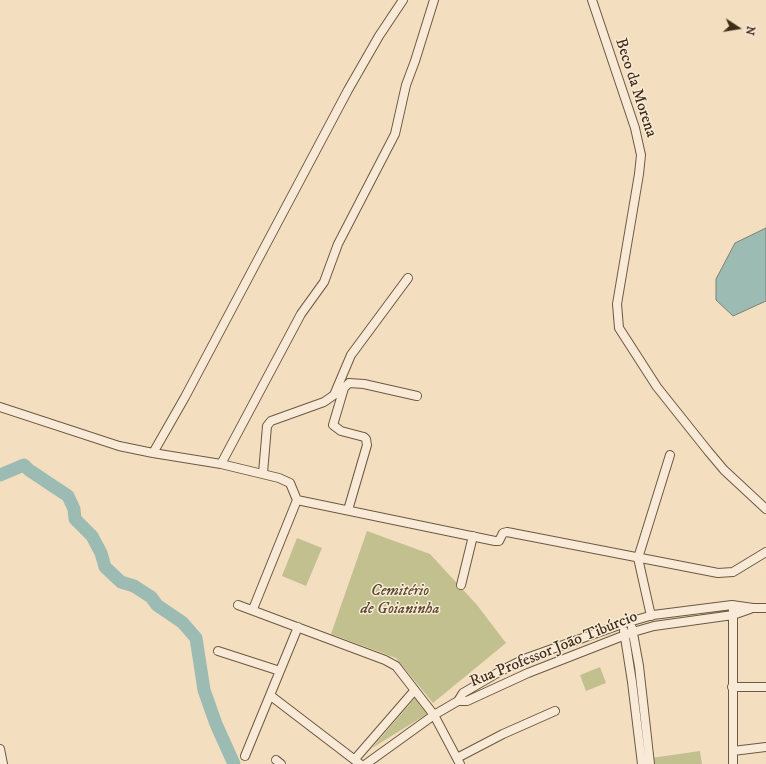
<!DOCTYPE html>
<html>
<head>
<meta charset="utf-8">
<style>
  body { margin:0 }
  #map { position:relative; width:766px; height:764px; overflow:hidden; background:#f4dec0; font-family:"IM FELL DW Pica",serif }
  canvas { display:block }
  .north { position:absolute; left:718px; top:8px; width:40px; height:40px; -webkit-text-stroke:3px #f8ead6; paint-order:stroke; rotate:102deg; font-size:11px; font-weight:700; line-height:16px; text-align:center; color:#3f2d18 }
  .north::after { content:''; display:block; margin:auto; width:14px; height:18px; background:#3f2d18; clip-path:polygon(50% 0,100% 100%,50% 72%,0 100%) }
</style>
</head>
<body>
<div id="map">
<canvas width="766" height="764"></canvas>
<div class="north">N</div>
</div>
<script>
const ctx = document.querySelector('canvas').getContext('2d');
ctx.lineJoin = 'round';
function fillPath(path, color) { ctx.fillStyle = color; ctx.fill(path, 'evenodd'); }
const shape = rows => new Path2D(rows.map(r => 'M' + r).join(''));
function trace(path, color, width, dash) { ctx.strokeStyle = color; ctx.lineWidth = width; ctx.lineCap = dash ? 'butt' : 'round'; ctx.setLineDash(dash || []); ctx.stroke(path); }
function label(font, color, halo, rows, align = 'center') {
  ctx.font = font + ' "IM FELL DW Pica",serif'; ctx.lineWidth = 3; ctx.setLineDash([]); ctx.textBaseline = 'middle'; ctx.strokeStyle = halo; ctx.fillStyle = color; for (const [text, x, y, turn = 0] of rows) {
    ctx.save(); ctx.translate(x, y); ctx.rotate((+turn || 0) * Math.PI / 180); ctx.textAlign = isNaN(turn) ? turn : align; if (halo) ctx.strokeText(text, 0, 0); ctx.fillText(text, 0, 0); ctx.restore();
  }
}
const green = shape([
  [367,531,430,554,477,605,506,643,433,703,396,658,331,634],
  [297,538,322,548,306,586,282,576],
  [600,667,606,683,586,691,580,675],
  [415,698,427,714,372,748],
  [700,751,702,764,652,764,651,758]
]);
const water = shape([
  [766,228,766,301,733,316,716,300,716,279,735,243,766,228]
]);
const river = shape([
  [0,475,24,465,29,470,68,496,74,509,75,519,92,536,101,553,105,567,121,582,134,586,151,597,157,605,182,622,196,638,204,690,216,724,234,764]
]);
const street = shape([
  [592,0,635,128,641,155,639,174,617,304,619,328,657,387,708,451,724,470,766,509],
  [0,407,119,446,153,453,221,464,279,478,290,483,297,500],
  [153,453,185,397,348,90,379,36,403,0],
  [221,464,301,314,324,282,338,244,395,134,406,85,415,61,434,0],
  [263,473,267,426,271,421,324,402,334,395,351,355,408,278],
  [297,500,495,541,499,541,503,533,507,532,718,573,733,572,766,552],
  [348,510,367,445,366,439,364,437,341,431,333,425,344,388,349,383,364,384,417,396],
  [461,585,473,536],
  [238,605,385,660,396,666,434,715,460,764],
  [253,609,297,500],
  [733,610,733,764],
  [651,616,638,558,670,455],
  [632,628,639,666,650,764],
  [624,631,632,682,642,764],
  [218,651,280,671],
  [732,687,766,687],
  [271,696,360,764],
  [458,701,467,701,528,673,633,632,654,626,733,615,750,609],
  [0,749,3,764],
  [733,751,766,747],
  [245,756,298,627],
  [457,758,503,734,555,711],
  [355,759,414,691],
  [276,760,281,764],
  [366,764,434,715,458,701,463,693,499,672,524,659,622,624,653,615,732,605,753,608,766,608]
]);
const streetNames = [
  ["Beco da Morena",635,88,72],
  ["Rua Professor João Tibúrcio",554,650,-22]
];
const parkNames = [
  ["Cemitério",400,592],
  ["de Goianinha",400,610]
];
fillPath(green, '#c1c08e');
fillPath(water, '#9cbcb3');
trace(water, '#778375', 1);
trace(river, '#9cbcb3', 13);
trace(street, '#6c5942', 10);
trace(street, '#f8ead6', 8);
label('16px', '#3f2d18', '#f8ead6', streetNames);
label('italic 16px', '#594a30', '#f8ead6', parkNames);
</script>
</body>
</html>
